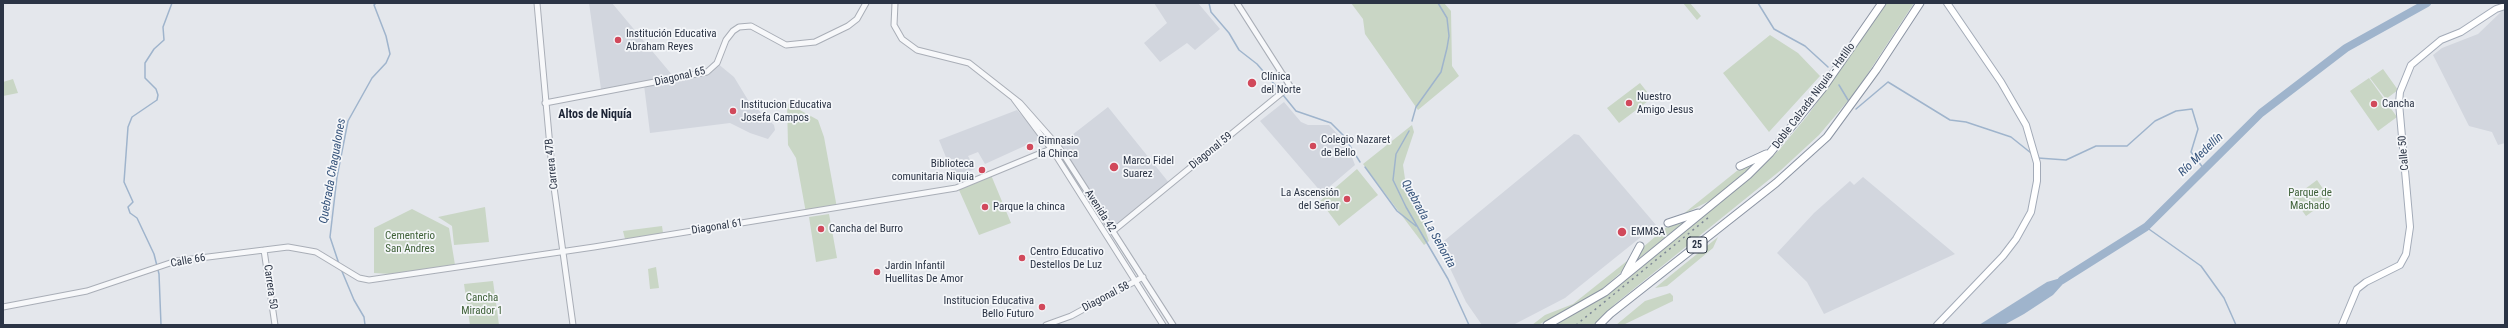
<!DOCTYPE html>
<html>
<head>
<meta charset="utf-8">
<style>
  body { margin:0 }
  #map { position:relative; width:2508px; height:328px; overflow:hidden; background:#e4e7ec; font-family:"Roboto Condensed",sans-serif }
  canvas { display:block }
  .frame { position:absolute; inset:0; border:4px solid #2b3445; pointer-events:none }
</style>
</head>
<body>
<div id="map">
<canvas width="2508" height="328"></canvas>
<div class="frame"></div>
</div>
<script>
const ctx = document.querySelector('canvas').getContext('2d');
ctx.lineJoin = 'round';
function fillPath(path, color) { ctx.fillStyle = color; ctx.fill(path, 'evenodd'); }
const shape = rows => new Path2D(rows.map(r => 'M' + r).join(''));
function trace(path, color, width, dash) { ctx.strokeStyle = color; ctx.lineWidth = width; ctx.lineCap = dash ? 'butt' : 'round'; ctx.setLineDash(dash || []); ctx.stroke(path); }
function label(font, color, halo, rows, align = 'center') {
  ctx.font = font + ' "Roboto Condensed",sans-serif'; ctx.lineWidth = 3.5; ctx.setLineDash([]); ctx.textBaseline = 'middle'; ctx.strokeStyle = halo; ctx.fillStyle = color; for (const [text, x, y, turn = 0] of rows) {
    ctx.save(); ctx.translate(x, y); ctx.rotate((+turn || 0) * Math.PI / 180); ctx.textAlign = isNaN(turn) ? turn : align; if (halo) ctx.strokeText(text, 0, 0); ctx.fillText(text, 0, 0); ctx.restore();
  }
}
const built = shape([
  [589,3,612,3,673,76,601,89],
  [1154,3,1198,3,1220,29,1195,50,1187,43,1160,62,1144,43,1167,23],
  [2503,10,2505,10,2505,143,2498,145,2492,132,2469,126,2433,55,2442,48,2478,34],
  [717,63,734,77,748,100,774,125,775,130,768,139,750,133,730,123,650,133,644,85,700,74],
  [1284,102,1301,122,1308,125,1329,125,1342,139,1350,152,1355,165,1322,193,1260,121],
  [1108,107,1170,184,1113,231,1058,146],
  [1017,110,1042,138,985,164,978,152,968,156,975,169,954,177,939,140],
  [1574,134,1579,135,1656,225,1565,298,1513,325,1482,325,1466,302,1439,245],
  [1863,177,1955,254,1824,314,1807,282,1777,253,1814,213,1850,181,1854,185]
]);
const green = shape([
  [1351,3,1444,3,1451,11,1452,66,1459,76,1418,110,1365,34,1363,19],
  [1683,3,1690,3,1701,16,1697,20],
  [1887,3,1914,3,1857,90,1819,135,1781,170,1615,304,1595,325,1554,325,1597,301,1631,276,1750,178,1779,150,1808,115],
  [1770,35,1798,53,1820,76,1769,132,1723,73],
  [2383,69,2398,90,2386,99,2370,78],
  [2369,78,2397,117,2378,131,2350,91],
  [13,79,18,93,3,96,3,82],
  [1640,83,1652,98,1619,123,1607,108],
  [787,103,818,120,824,137,837,208,806,213,796,158,788,145],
  [1412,125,1414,132,1403,165,1407,193,1424,219,1424,227,1429,241,1424,245,1363,164],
  [1759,160,1715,198,1682,215,1738,170],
  [1357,169,1378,195,1339,226,1320,201],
  [991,175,1011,223,979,235,959,190],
  [2317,180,2330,199,2306,216,2293,198],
  [485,207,489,242,454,245,452,226,438,217],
  [412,209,449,228,455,265,424,272,418,270,390,274,374,273,374,228],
  [829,214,837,258,816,262,809,217],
  [1687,220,1637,260,1642,248,1670,224],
  [662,226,663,233,625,239,623,231],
  [1718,237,1713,248,1667,286,1655,288],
  [1632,257,1626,268,1595,295,1538,325,1532,325,1545,315,1573,304],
  [656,267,659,288,650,289,648,269],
  [493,281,499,325,470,325,464,284],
  [1670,293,1673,296,1673,301,1623,325,1616,325,1645,301]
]);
const water = shape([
  [2071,275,2053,295,2024,314,2004,325,1979,325,2047,282]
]);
const stream = shape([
  [1209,3,1211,12,1229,33,1239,50,1257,64,1281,92],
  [1758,3,1774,29,1805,46,1828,67],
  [1839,85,1848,100],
  [1283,95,1296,111,1331,123,1343,135,1360,162],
  [1856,109,1888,82,1950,120,1966,122,2011,137,2031,153],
  [1412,121,1416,107,1441,72,1447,48,1449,36,1447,18,1438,3],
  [1409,131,1396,154,1393,180,1406,207,1448,279,1469,325],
  [2038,158,2066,160,2096,146,2127,146,2155,121,2176,111,2192,109,2198,129,2191,152,2204,169],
  [1365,167,1397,211,1416,226],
  [2146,227,2201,266,2224,298,2236,325],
  [339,264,330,237,337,177,348,121,372,78,386,63,390,54,386,36,374,5,376,3],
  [341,269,354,300,364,317,365,325],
  [161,325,159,274,154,254,137,218,130,213,128,207,133,202,124,182,128,127,132,117,157,100,158,95,156,89,145,78,145,63,154,49,164,40,163,27,172,3]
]);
const river = shape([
  [2062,280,2146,227,2261,113,2346,48,2427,3]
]);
const minor = shape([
  [537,3,553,180,573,325],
  [895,3,894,25,902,39,917,50,969,63,1020,103,1058,146,1173,325],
  [1014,99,1055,154,1163,325],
  [545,103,707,72,717,63,726,40,733,31,739,27,751,26,786,45,815,42,848,26,857,19,866,3],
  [1113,231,1290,86,1237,3],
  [264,250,275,325],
  [3,307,87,291,176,261,288,247,316,252,359,278,369,280,594,247,956,188,1058,146],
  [1046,325,1071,316,1143,277]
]);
const major = shape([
  [1937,325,2003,256,2016,239,2031,212,2037,181,2037,163,2026,125,2001,82,1947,3],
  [2342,325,2357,289,2366,282,2400,265,2406,254,2410,227,2399,103,2400,92,2411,65,2441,40,2461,32,2496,9,2505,6]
]);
const highway = shape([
  [1740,166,1766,154],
  [1668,223,1698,213],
  [1625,274,1640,246],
  [1547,325,1605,292,1748,175,1770,153,1823,88,1882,3],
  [1599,325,1610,314,1776,183,1827,137,1876,70,1920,3]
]);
const rail = shape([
  [1576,325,1709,217]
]);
const markers = [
  [618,40,4,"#d1495b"],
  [1252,83,5,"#d1495b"],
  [1629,103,4,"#d1495b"],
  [2374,104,4,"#d1495b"],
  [733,111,4,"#d1495b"],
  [1313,146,4,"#d1495b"],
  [1030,147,4,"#d1495b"],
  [1114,167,5,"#d1495b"],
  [982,170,4,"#d1495b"],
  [1347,199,4,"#d1495b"],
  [985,207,4,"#d1495b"],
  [821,229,4,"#d1495b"],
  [1622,232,5,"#d1495b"],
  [1022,258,4,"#d1495b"],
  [877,272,4,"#d1495b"],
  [1042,307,4,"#d1495b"]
];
const shields = [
  [1697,245,20]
];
const shieldNames = [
  ["25",1697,245]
];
const poiNames = [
  ["Institución Educativa",626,34],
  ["Abraham Reyes",626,47],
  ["Clínica",1261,77],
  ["del Norte",1261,90],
  ["Nuestro",1637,97],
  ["Amigo Jesus",1637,110],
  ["Cancha",2382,104],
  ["Institucion Educativa",741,105],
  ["Josefa Campos",741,118],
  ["Colegio Nazaret",1321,140],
  ["de Bello",1321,153],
  ["Gimnasio",1038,141],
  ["la Chinca",1038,154],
  ["Marco Fidel",1123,161],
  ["Suarez",1123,174],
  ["Biblioteca",974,164,"right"],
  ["comunitaria Niquia",974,177,"right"],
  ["La Ascensión",1339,193,"right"],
  ["del Señor",1339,206,"right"],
  ["Parque la chinca",993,207],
  ["Cancha del Burro",829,229],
  ["EMMSA",1631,232],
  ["Centro Educativo",1030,252],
  ["Destellos De Luz",1030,265],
  ["Jardin Infantil",885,266],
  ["Huellitas De Amor",885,279],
  ["Institucion Educativa",1034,301,"right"],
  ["Bello Futuro",1034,314,"right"]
];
const streetNames = [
  ["Diagonal 65",680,77,-13],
  ["Doble Calzada Niquia - Hatillo",1814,96,-53],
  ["Diagonal 59",1211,151,-39],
  ["Calle 50",2404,153,-95],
  ["Carrera 47B",552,164,-96],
  ["Avenida 42",1100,211,57],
  ["Diagonal 61",717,227,-9],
  ["Calle 66",188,261,-10],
  ["Carrera 50",270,287,82],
  ["Diagonal 58",1106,297,-28]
];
const parkNames = [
  ["Parque de",2310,193],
  ["Machado",2310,206],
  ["Cementerio",410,236],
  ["San Andres",410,249],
  ["Cancha",482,298],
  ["Mirador 1",482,311]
];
const neighbourhoodNames = [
  ["Altos de Niquía",595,115]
];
const waterNames = [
  ["Río Medellín",2201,155,-44],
  ["Quebrada Chagualones",333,171,-80],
  ["Quebrada La Señorita",1428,224,61]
];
fillPath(built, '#d2d6de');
fillPath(green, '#c9d6c5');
fillPath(water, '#9fb4cc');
trace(stream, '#9fb4cc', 1.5);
trace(river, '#9fb4cc', 8);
trace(minor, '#a9aeb7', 7);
trace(major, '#a3abb8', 8);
trace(highway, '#8b94a3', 9);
trace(minor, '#f7f8fa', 5);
trace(major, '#fff', 6);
trace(highway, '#fff', 7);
trace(rail, '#7d8696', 1.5, [2, 4]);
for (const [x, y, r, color] of markers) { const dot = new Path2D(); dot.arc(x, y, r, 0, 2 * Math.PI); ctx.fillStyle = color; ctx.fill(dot); trace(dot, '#f4f6f9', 1.5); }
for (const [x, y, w] of shields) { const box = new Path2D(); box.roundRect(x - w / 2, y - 8, w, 16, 3); ctx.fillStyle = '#f4f6f9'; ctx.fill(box); trace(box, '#2b3445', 1); }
label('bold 10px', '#2b3445', null, shieldNames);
label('11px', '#2b3445', '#f4f6f9', poiNames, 'left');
label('11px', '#2b3445', '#f4f6f9', streetNames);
label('11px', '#3f6138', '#f4f6f9', parkNames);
label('bold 12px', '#1d2536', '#f4f6f9', neighbourhoodNames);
label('italic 12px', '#34527a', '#f4f6f9', waterNames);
</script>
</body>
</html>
